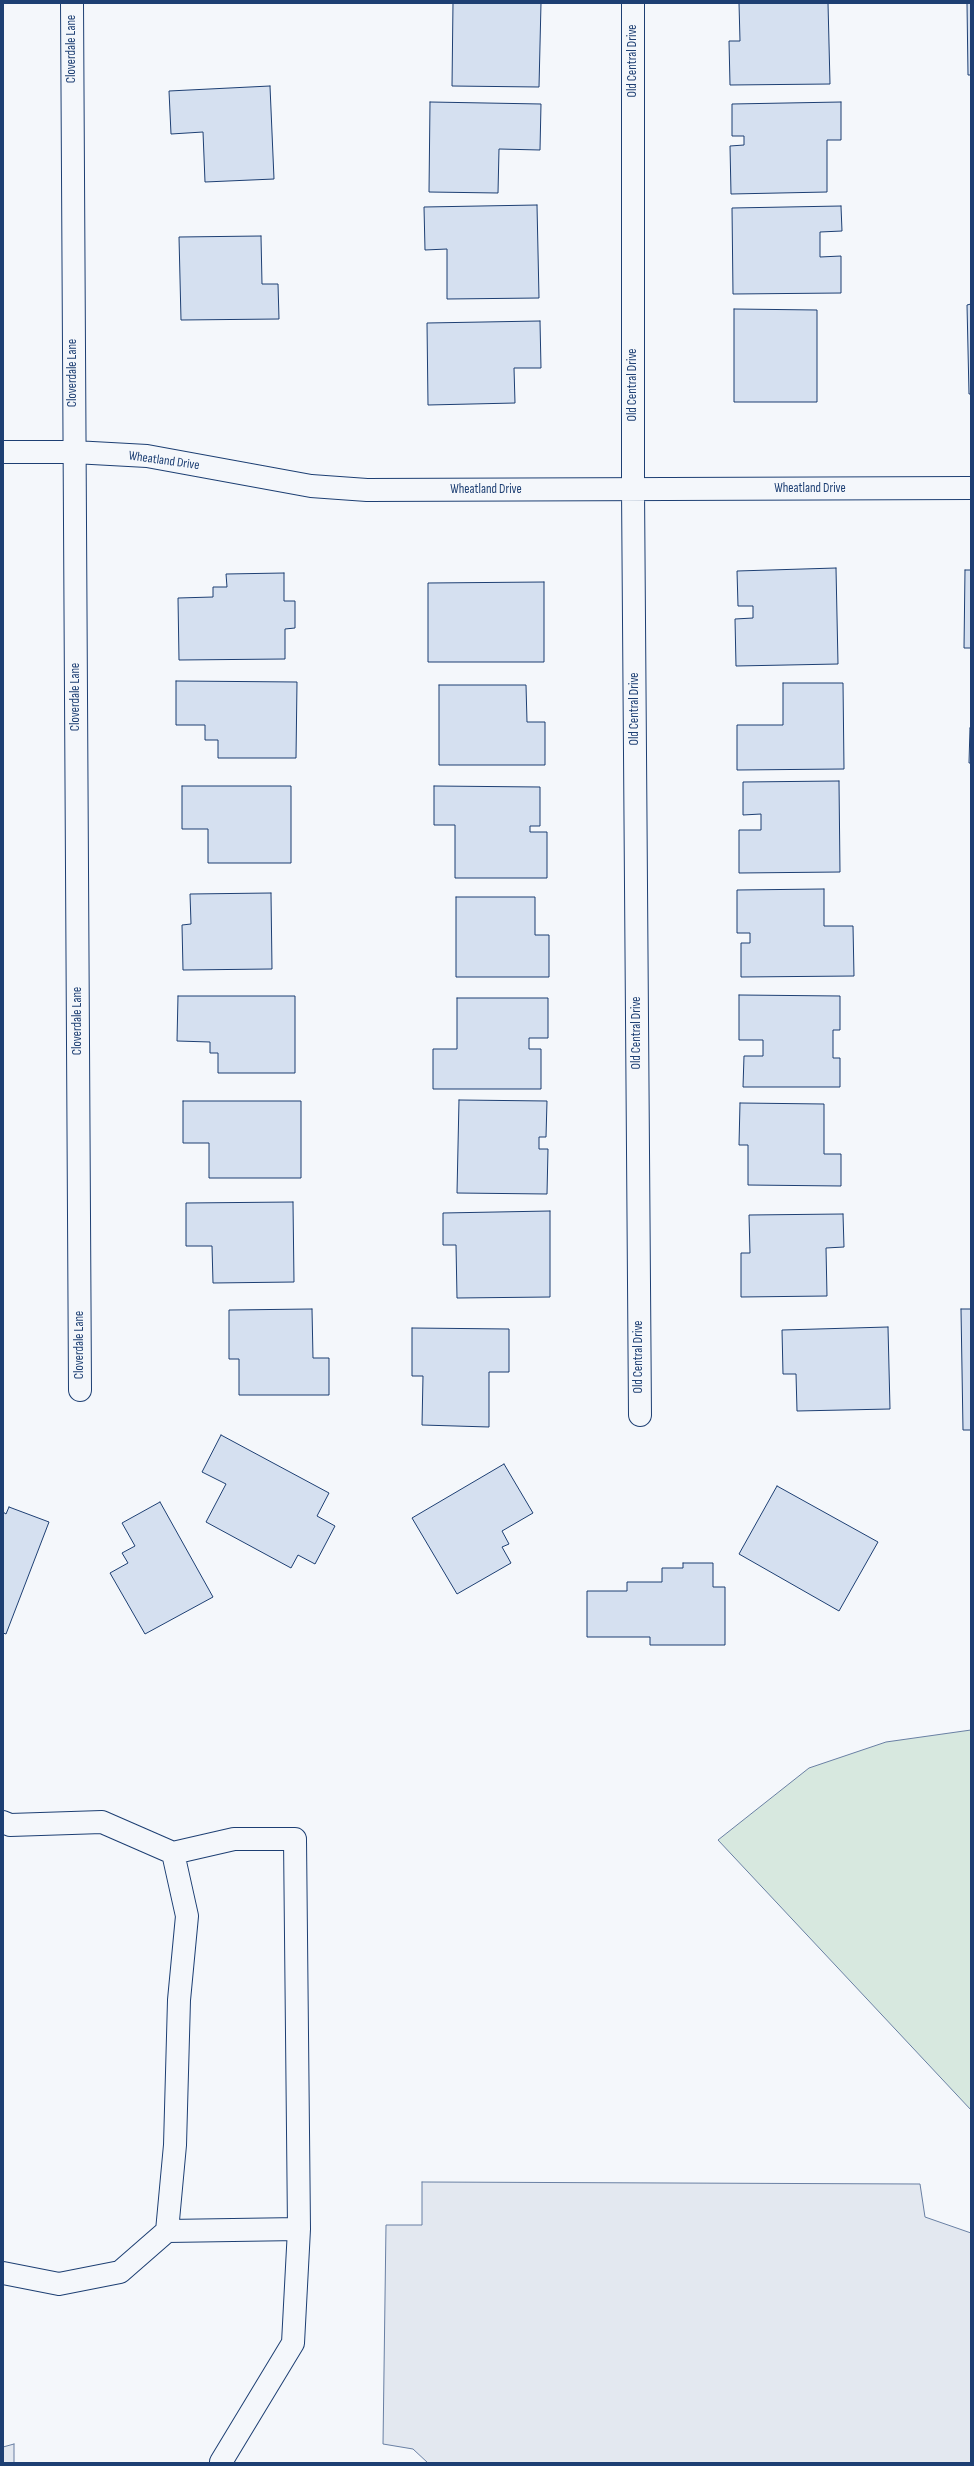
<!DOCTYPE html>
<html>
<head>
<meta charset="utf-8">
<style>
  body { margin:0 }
  #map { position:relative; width:974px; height:2466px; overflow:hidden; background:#f4f7fb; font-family:"Sofia Sans Condensed",sans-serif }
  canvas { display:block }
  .frame { position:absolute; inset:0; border:4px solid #1d3f73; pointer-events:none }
</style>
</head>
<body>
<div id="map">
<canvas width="974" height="2466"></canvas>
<div class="frame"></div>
</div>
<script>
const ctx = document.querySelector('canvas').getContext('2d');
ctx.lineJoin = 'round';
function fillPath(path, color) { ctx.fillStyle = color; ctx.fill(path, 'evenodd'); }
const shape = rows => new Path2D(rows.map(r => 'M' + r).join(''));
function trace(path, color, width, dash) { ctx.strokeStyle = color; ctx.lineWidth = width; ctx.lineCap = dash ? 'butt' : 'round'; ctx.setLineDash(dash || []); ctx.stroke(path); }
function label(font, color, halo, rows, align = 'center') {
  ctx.font = font + ' "Sofia Sans Condensed",sans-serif'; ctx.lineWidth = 3; ctx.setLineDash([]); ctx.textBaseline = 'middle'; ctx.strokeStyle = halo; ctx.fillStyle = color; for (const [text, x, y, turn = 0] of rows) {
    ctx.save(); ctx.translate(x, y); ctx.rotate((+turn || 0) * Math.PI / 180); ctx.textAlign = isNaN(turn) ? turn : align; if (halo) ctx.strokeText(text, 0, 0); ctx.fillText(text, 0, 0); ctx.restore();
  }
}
const green = shape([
  [971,1730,971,2110,718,1840,809,1768,886,1742,971,1730]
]);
const parking = shape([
  [422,2182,920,2184,925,2217,971,2233,971,2463,428,2463,413,2449,383,2444,386,2225,422,2225,422,2182],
  [14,2444,14,2463,3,2463,3,2447,14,2444]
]);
const building = shape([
  [453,3,541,3,539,87,452,86,453,3],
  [739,3,828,3,830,84,730,85,729,41,740,41,739,3],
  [967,3,971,3,971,75,968,75,967,3],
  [270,86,274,179,205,182,203,132,171,134,169,91,270,86],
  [430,102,541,104,540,150,499,149,498,193,429,192,430,102],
  [841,102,841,140,827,140,827,192,731,194,730,146,744,145,744,136,732,136,732,104,841,102],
  [537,205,539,298,447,299,447,249,425,250,424,207,537,205],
  [841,206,842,231,820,232,820,257,841,256,841,293,733,294,732,208,841,206],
  [261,236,262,284,278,284,279,319,181,320,179,237,261,236],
  [971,304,971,394,969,394,967,305,971,304],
  [734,309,817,310,817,402,734,402,734,309],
  [540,321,541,368,514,368,515,403,428,405,427,323,540,321],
  [836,568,838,664,736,666,735,619,753,618,753,606,738,606,737,571,836,568],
  [965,570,971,570,971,648,964,648,965,570],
  [284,573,284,601,295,601,295,628,285,629,285,659,179,660,178,598,213,597,213,587,227,587,226,574,284,573],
  [544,582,544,662,428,662,428,583,544,582],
  [176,681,297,682,296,758,218,758,218,740,205,740,205,725,176,725,176,681],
  [783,683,843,683,844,769,737,770,737,725,783,725,783,683],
  [439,685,526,685,527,722,545,722,545,765,439,765,439,685],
  [970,728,971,728,971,763,969,763,970,728],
  [839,781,840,872,739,873,739,830,761,830,761,814,743,815,743,782,839,781],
  [182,786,291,786,291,863,208,863,208,829,182,829,182,786],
  [434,786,540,787,540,826,530,826,530,832,547,832,547,878,455,878,455,825,434,825,434,786],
  [824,889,824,926,853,926,854,976,741,977,741,943,750,943,750,933,737,933,737,890,824,889],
  [271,893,272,969,183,970,182,925,191,924,190,894,271,893],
  [456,897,535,897,535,935,549,935,549,977,456,977,456,897],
  [739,995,840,996,840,1030,833,1030,833,1058,840,1058,840,1087,743,1087,744,1056,763,1056,763,1040,739,1040,739,995],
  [178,996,295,996,295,1073,218,1073,218,1053,210,1053,210,1042,177,1041,178,996],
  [457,998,548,998,548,1038,529,1038,529,1049,541,1049,541,1089,433,1089,433,1049,457,1049,457,998],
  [459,1100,547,1101,546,1137,539,1137,539,1149,548,1149,547,1194,457,1193,459,1100],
  [183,1101,301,1101,301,1178,209,1178,209,1143,183,1143,183,1101],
  [740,1103,824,1104,824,1154,841,1154,841,1186,748,1185,748,1145,739,1145,740,1103],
  [293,1202,294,1282,213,1283,212,1246,186,1246,186,1203,293,1202],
  [550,1211,550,1297,457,1298,456,1245,443,1245,443,1213,550,1211],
  [843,1214,844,1247,826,1248,827,1296,741,1297,741,1253,750,1253,749,1215,843,1214],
  [312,1309,313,1358,329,1358,329,1395,239,1395,239,1359,229,1359,229,1310,312,1309],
  [961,1309,971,1309,971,1430,963,1430,961,1309],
  [888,1327,890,1409,797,1411,796,1374,783,1374,782,1330,888,1327],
  [412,1328,509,1329,509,1372,489,1372,489,1427,422,1425,423,1376,412,1376,412,1328],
  [221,1435,329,1493,317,1516,335,1526,315,1564,298,1555,291,1568,206,1522,226,1484,202,1472,221,1435],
  [504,1464,533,1513,502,1531,509,1544,502,1547,511,1563,457,1594,412,1518,504,1464],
  [777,1486,878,1542,839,1611,739,1554,777,1486],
  [160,1502,213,1597,145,1634,110,1573,128,1563,122,1553,135,1546,122,1523,160,1502],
  [9,1507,49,1522,6,1634,3,1633,3,1512,6,1514,9,1507],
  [683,1563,713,1563,713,1587,725,1587,725,1645,650,1645,650,1637,587,1637,587,1591,627,1591,627,1582,662,1582,662,1568,683,1568,683,1563]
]);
const minor = shape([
  [72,3,80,1390],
  [633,3,633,489,640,1415],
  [3,452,74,452,147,456,311,486,367,490,971,488],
  [3,1822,10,1825,102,1822,173,1853,234,1839,295,1839,299,2229,293,2343,221,2462],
  [173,1853,187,1916,179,2000,175,2145,167,2231,299,2229],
  [3,2273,59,2284,120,2272,167,2231]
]);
const streetNames = [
  ["Cloverdale Lane",72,49,-90],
  ["Old Central Drive",633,61,-90],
  ["Cloverdale Lane",73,373,-90],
  ["Old Central Drive",633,385,-90],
  ["Wheatland Drive",164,461,8],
  ["Wheatland Drive",810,489],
  ["Wheatland Drive",486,490],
  ["Cloverdale Lane",76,697,-90],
  ["Old Central Drive",635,709,-90],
  ["Cloverdale Lane",78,1021,-90],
  ["Old Central Drive",637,1033,-90],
  ["Cloverdale Lane",80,1345,-90],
  ["Old Central Drive",639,1357,-90]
];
fillPath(green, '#d7e8df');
trace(green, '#687fa3', 1);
fillPath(parking, '#e3e8f0');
trace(parking, '#687fa3', 1);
fillPath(building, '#d5e0f0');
trace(building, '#1d3f73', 1);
trace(minor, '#1d3f73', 24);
trace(minor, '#f4f7fb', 22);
label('13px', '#1d3f73', '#f4f7fb', streetNames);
</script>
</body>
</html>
